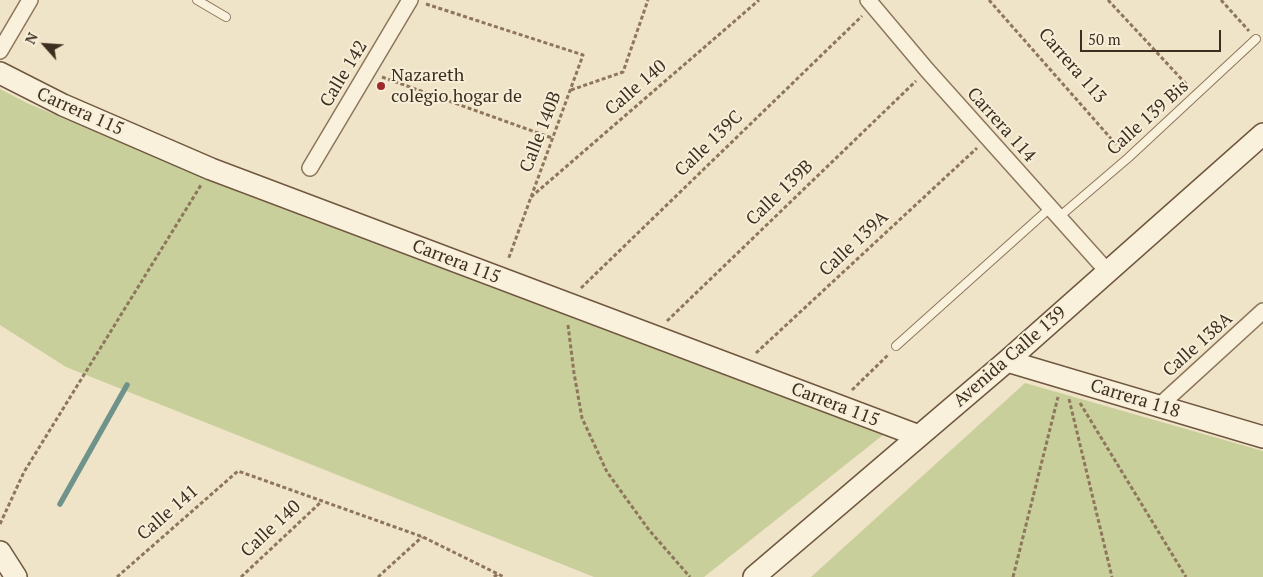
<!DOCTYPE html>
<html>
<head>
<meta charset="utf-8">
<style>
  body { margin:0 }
  #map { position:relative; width:1263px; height:577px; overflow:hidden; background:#f0e4c8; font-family:"PT Serif",serif }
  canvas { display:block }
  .north { position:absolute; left:20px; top:20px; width:50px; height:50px; -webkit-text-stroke:4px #f7eed8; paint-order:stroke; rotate:296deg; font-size:14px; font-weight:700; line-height:20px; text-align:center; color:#3d2e20 }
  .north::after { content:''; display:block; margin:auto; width:18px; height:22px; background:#3d2e20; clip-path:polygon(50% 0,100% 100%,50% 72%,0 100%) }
  .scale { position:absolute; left:1080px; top:30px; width:141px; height:22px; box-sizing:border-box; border:2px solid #3d2e20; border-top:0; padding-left:6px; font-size:15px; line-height:18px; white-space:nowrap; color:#3d2e20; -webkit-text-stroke:4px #f7eed8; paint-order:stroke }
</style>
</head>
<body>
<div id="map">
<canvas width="1263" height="577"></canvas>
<div class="north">N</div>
<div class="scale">50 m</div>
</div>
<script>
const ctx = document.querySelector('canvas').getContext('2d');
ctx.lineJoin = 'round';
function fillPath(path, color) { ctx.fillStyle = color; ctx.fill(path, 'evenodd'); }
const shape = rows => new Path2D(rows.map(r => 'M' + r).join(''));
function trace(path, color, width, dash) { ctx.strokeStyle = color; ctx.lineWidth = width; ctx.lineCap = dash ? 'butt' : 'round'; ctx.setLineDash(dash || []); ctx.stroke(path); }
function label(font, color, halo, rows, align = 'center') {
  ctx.font = font + ' "PT Serif",serif'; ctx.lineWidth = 4; ctx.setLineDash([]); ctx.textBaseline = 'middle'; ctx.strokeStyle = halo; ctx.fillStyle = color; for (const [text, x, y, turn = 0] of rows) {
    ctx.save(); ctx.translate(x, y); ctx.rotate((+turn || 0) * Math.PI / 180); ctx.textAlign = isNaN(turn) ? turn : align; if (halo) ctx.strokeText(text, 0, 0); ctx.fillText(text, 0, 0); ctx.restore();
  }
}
const green = shape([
  [0,89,27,103,243,194,883,435,704,577,594,577,66,367,0,325],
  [1025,383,1263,451,1263,577,811,577]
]);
const stream = shape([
  [60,504,127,385]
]);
const path = shape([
  [989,0,1121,150],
  [1108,0,1187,85],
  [1221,0,1249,31],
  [426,4,583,55,508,260],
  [382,77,552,138],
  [571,90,623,72,648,0],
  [531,197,759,0],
  [581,288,862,16],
  [667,321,916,81],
  [568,325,574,373,582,418,607,472,649,530,690,577],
  [756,353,977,148],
  [852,390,889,354],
  [1069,399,1112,577],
  [1080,403,1186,577],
  [0,524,24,472,201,185],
  [117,577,238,471,423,537,504,577],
  [241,577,321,502],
  [378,577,422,537],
  [494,577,499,573],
  [1013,577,1058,397]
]);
const lane = shape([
  [197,0,226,17],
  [1059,217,1128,158,1256,39],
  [896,346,1050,208]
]);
const street = shape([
  [868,0,927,70,1108,272],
  [0,51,30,0],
  [310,168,410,0],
  [1158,407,1263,311]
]);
const secondary = shape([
  [0,73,63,105,211,169,919,436],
  [1007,361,1263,437],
  [0,552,16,577],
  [754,577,1007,361,1263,134]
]);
const markers = [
  [381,86,5,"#9e2a2b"]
];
const streetNames = [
  ["Carrera 113",1072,66,49],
  ["Calle 142",344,74,-59],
  ["Calle 140",636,88,-41],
  ["Carrera 115",80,112,24],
  ["Calle 139 Bis",1148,118,-42],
  ["Carrera 114",1001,125,48],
  ["Calle 140B",541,132,-69],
  ["Calle 139C",709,144,-44],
  ["Calle 139B",780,193,-44],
  ["Calle 139A",854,244,-43],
  ["Carrera 115",456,262,21],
  ["Calle 138A",1198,345,-42],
  ["Avenida Calle 139",1010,357,-41],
  ["Carrera 118",1135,399,17],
  ["Carrera 115",835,405,21],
  ["Calle 141",168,513,-41],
  ["Calle 140",271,529,-43]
];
const poiNames = [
  ["Nazareth",391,76],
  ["colegio hogar de",391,97]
];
fillPath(green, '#c9cf9b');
trace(stream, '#6f938a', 5.5);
trace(lane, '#8d765c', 10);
trace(street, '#8d765c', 18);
trace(secondary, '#6f573f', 24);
trace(path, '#8d765c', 3, [4, 2.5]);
trace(lane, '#faf1dc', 8);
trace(street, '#faf1dc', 15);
trace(secondary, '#faf1dc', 21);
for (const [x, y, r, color] of markers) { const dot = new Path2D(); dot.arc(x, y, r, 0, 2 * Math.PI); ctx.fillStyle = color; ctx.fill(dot); trace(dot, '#f7eed8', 2); }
label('18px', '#3d2e20', '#f7eed8', streetNames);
label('18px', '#3d2e20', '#f7eed8', poiNames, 'left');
</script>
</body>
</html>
